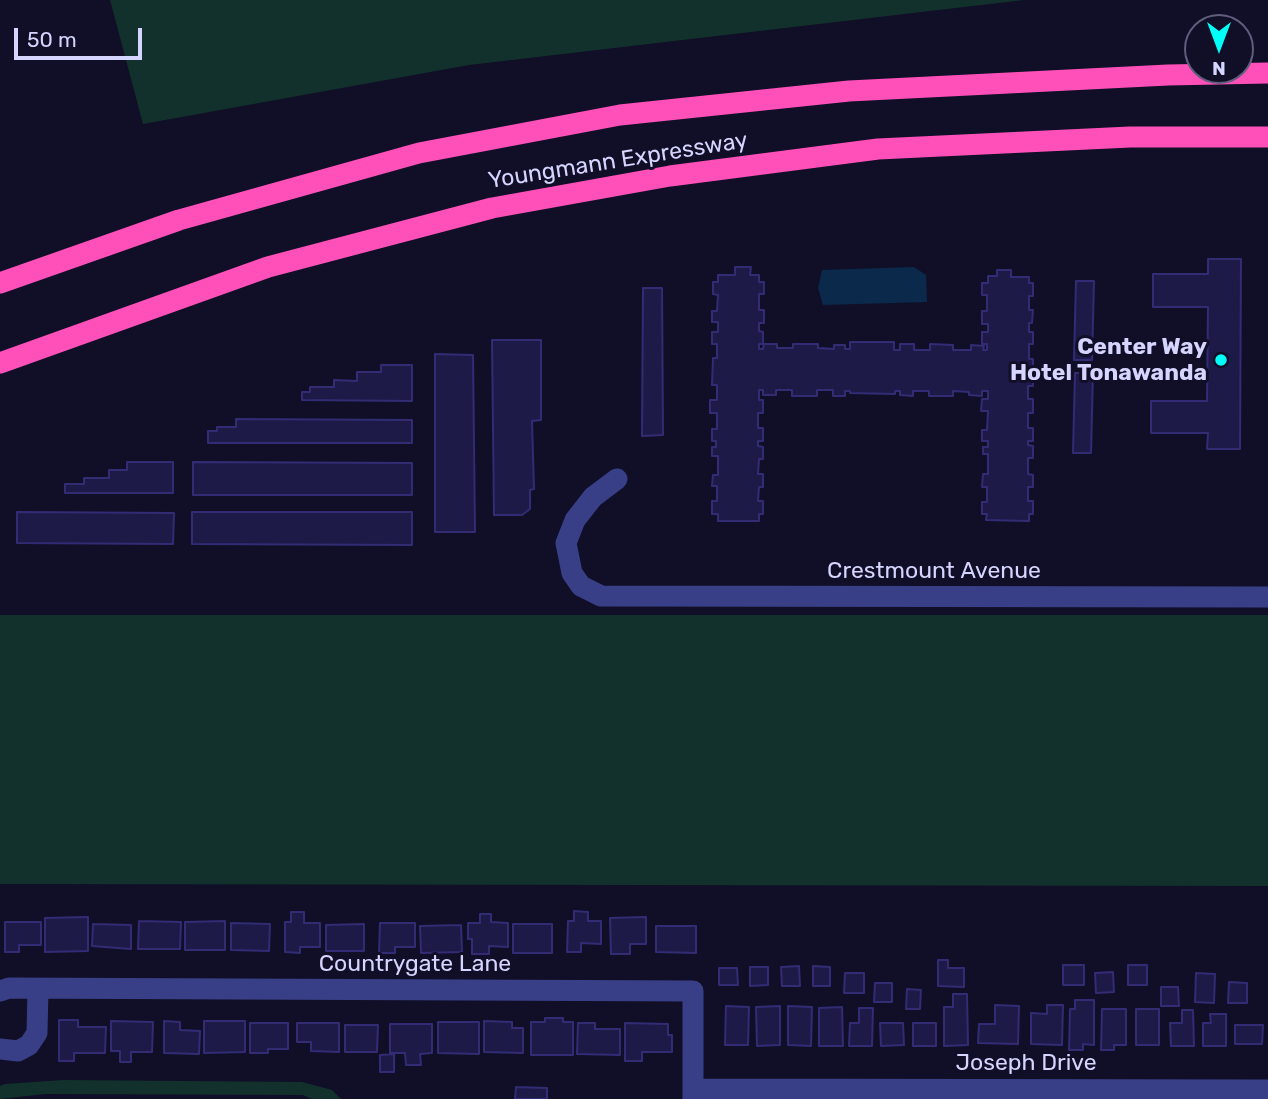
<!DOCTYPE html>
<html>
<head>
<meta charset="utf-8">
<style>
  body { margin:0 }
  #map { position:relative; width:1268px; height:1099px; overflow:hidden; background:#100f27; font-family:Rubik,sans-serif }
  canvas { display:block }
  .north { position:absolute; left:1184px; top:14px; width:70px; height:70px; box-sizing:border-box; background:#100f27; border:2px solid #5f5e7d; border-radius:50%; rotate:180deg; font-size:19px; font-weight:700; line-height:28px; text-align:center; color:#d5d5ff }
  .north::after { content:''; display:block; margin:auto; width:24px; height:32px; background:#01fffa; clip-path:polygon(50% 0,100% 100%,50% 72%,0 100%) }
  .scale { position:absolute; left:14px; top:28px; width:128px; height:32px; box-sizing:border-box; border:4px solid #d5d5ff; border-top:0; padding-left:9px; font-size:21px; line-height:24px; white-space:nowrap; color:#d5d5ff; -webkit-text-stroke:5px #100f27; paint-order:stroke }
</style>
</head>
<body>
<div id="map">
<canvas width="1268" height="1099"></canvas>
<div class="north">N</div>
<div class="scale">50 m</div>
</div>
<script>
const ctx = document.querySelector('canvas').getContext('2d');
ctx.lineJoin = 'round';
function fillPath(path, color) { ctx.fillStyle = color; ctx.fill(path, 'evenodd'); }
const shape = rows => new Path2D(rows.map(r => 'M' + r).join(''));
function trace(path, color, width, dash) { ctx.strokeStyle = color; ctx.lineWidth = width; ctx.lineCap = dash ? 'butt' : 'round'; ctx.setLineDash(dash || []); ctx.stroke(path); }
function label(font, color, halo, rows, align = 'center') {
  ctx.font = font + ' Rubik,sans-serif'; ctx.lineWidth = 6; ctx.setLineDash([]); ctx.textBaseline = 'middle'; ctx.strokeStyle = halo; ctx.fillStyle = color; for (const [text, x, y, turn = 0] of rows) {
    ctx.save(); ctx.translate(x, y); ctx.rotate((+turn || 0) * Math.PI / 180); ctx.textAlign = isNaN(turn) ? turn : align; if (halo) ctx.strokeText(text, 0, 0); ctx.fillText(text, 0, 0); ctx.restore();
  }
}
const green = shape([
  [110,0,1024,0,469,65,143,124],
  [0,615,1268,615,1268,886,0,884],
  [63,1080,302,1082,332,1090,341,1099,312,1099,303,1095,45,1094,0,1099,0,1086,5,1084]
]);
const water = shape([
  [914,267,926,275,927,302,823,305,818,288,822,270]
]);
const building = shape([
  [1208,259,1241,259,1240,449,1207,449,1208,433,1151,433,1151,401,1207,401,1208,307,1153,307,1153,274,1208,274,1208,259],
  [735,267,751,267,750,275,759,275,759,282,764,282,764,294,759,294,759,310,764,310,764,323,759,323,759,331,763,332,763,344,759,344,759,349,763,349,764,344,777,344,777,348,793,348,793,344,818,344,818,348,834,349,834,345,845,345,845,349,850,349,850,342,894,342,894,350,900,350,900,344,914,344,914,350,930,350,930,344,953,345,953,350,971,350,971,345,984,346,983,350,987,350,987,344,982,344,982,332,988,332,988,324,982,324,982,311,987,311,987,295,982,295,982,283,988,283,988,276,997,276,997,270,1011,270,1011,277,1029,277,1029,283,1033,283,1033,296,1029,296,1029,310,1033,310,1032,323,1029,323,1029,332,1033,332,1033,344,1029,344,1029,359,1033,359,1033,386,1028,386,1028,399,1033,399,1033,413,1028,413,1028,428,1033,428,1033,441,1028,441,1028,445,1033,446,1033,458,1028,458,1028,474,1033,475,1033,487,1028,487,1028,501,1033,501,1033,514,1029,514,1029,521,986,520,987,514,982,514,982,502,987,502,987,487,982,487,983,474,988,474,988,454,983,454,983,447,988,447,988,441,982,441,982,430,987,430,988,411,981,411,982,399,988,399,988,391,982,391,982,396,969,395,969,392,953,391,953,396,929,396,929,391,913,391,913,396,900,395,900,391,895,391,895,394,850,393,850,391,845,391,845,396,833,396,833,390,817,390,817,396,792,396,792,390,776,390,776,395,763,395,763,390,759,390,759,400,763,400,763,413,758,413,758,428,763,428,763,441,758,441,758,446,763,447,763,459,759,459,758,474,763,474,763,487,759,487,758,501,763,501,763,514,759,514,759,521,718,521,718,514,712,514,712,501,717,501,717,486,712,486,713,475,718,475,718,456,712,456,712,447,716,447,716,441,712,441,712,429,717,429,717,413,710,413,710,400,717,400,717,385,712,385,713,358,717,358,717,344,712,344,712,332,718,332,718,322,712,322,712,311,717,311,718,295,713,294,713,282,718,282,718,275,735,275,735,267],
  [1076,281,1094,281,1092,360,1074,360,1076,281],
  [643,288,662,288,663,435,642,436,643,288],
  [492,340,541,340,541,420,532,421,534,489,530,490,530,509,522,515,494,515,492,340],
  [435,354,473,355,475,532,435,532,435,354],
  [381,365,412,365,412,401,302,400,302,392,310,392,310,387,334,387,334,380,357,381,357,372,381,372,381,365],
  [1075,373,1093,373,1091,453,1073,453,1075,373],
  [236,419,412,420,412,443,208,443,208,431,217,431,217,427,236,427,236,419],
  [127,462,173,462,173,493,65,493,65,484,84,484,84,478,109,478,109,470,127,470,127,462],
  [193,462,412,463,412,495,193,495,193,462],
  [17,512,174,513,173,544,17,543,17,512],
  [192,512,412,512,412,545,192,544,192,512],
  [574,911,588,912,588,921,601,921,601,944,581,943,581,952,567,952,568,921,574,921,574,911],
  [291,912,304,912,304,923,320,923,320,947,300,947,300,953,285,952,285,922,291,922,291,912],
  [480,914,491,914,491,922,508,923,508,947,489,946,489,954,472,954,472,939,468,939,468,923,480,923,480,914],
  [88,917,88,951,45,952,45,918,88,917],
  [646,917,646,944,630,944,630,954,611,954,610,918,646,917],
  [139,921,181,922,180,949,138,949,139,921],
  [225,921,225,950,185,950,185,922,225,921],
  [5,922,41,922,41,945,19,945,19,952,5,952,5,922],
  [231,923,270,924,269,951,231,950,231,923],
  [380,923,415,923,415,947,395,947,395,953,379,953,380,923],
  [93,924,131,925,131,949,92,946,93,924],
  [364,924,364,951,326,951,326,925,364,924],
  [513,924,552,924,552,953,513,953,513,924],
  [461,925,462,952,421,953,420,926,461,925],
  [656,926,696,926,696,953,656,952,656,926],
  [938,960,948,960,948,968,964,968,964,987,938,986,938,960],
  [1063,965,1084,965,1084,985,1063,985,1063,965],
  [1128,965,1147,965,1147,985,1128,985,1128,965],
  [799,966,800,986,782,986,781,967,799,966],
  [813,966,830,967,830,986,813,986,813,966],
  [750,967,768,967,768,985,750,986,750,967],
  [719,968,737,968,738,985,719,985,719,968],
  [1113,972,1114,992,1096,993,1095,973,1113,972],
  [845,973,864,973,864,993,844,993,845,973],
  [1196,973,1215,974,1214,1003,1195,1002,1196,973],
  [1229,982,1247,983,1247,1003,1228,1003,1229,982],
  [875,983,892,983,892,1002,874,1002,875,983],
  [1161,987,1178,987,1179,1006,1161,1006,1161,987],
  [907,989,921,990,920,1009,906,1009,907,989],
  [953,994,967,994,968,1045,944,1046,944,1007,953,1007,953,994],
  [1075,1000,1094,1000,1094,1045,1083,1044,1083,1050,1069,1050,1070,1009,1075,1009,1075,1000],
  [995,1005,1019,1006,1018,1044,978,1043,979,1024,995,1024,995,1005],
  [1047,1005,1063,1005,1062,1045,1031,1044,1031,1013,1047,1014,1047,1005],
  [726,1006,749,1007,748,1045,725,1045,726,1006],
  [780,1006,780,1045,757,1046,756,1007,780,1006],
  [788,1006,812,1007,811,1046,788,1045,788,1006],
  [842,1007,843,1046,819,1046,819,1008,842,1007],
  [859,1008,873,1008,872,1046,849,1046,850,1023,859,1023,859,1008],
  [1102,1009,1126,1009,1126,1045,1114,1045,1114,1050,1101,1050,1102,1009],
  [1136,1009,1159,1009,1159,1045,1136,1045,1136,1009],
  [1182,1010,1193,1010,1194,1046,1171,1046,1170,1023,1182,1023,1182,1010],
  [1210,1014,1226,1014,1226,1046,1203,1046,1203,1023,1211,1023,1210,1014],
  [545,1018,563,1018,563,1022,573,1022,573,1055,531,1055,531,1022,545,1022,545,1018],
  [59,1020,78,1020,78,1027,106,1027,105,1053,74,1053,74,1061,59,1061,59,1020],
  [111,1021,153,1022,152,1052,131,1052,131,1062,120,1062,120,1051,111,1051,111,1021],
  [164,1021,180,1022,180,1030,200,1031,199,1054,164,1053,164,1021],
  [204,1021,245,1021,245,1052,204,1053,204,1021],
  [484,1021,512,1022,512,1028,523,1028,523,1053,484,1052,484,1021],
  [438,1022,479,1022,479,1054,438,1053,438,1022],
  [250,1023,288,1023,288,1049,268,1049,268,1053,250,1053,250,1023],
  [297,1023,339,1023,339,1052,311,1051,311,1042,297,1042,297,1023],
  [578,1023,595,1023,595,1029,620,1029,620,1055,577,1054,578,1023],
  [625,1023,668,1024,668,1035,672,1035,672,1052,642,1052,642,1061,625,1061,625,1023],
  [880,1023,903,1023,904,1045,881,1046,880,1023],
  [913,1023,936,1023,936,1046,913,1046,913,1023],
  [390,1024,432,1024,432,1053,420,1054,421,1065,406,1065,405,1053,390,1053,390,1024],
  [345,1025,378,1025,377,1052,345,1052,345,1025],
  [1235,1025,1263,1025,1262,1044,1235,1044,1235,1025],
  [394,1054,394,1072,380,1072,380,1055,394,1054],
  [516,1087,547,1088,547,1099,515,1099,516,1087]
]);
const minor = shape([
  [617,479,593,497,575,520,566,543,572,573,581,586,601,596,1268,597],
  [0,991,9,988,693,991,693,1099],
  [0,1049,18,1051,29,1045,37,1033,38,989],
  [693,1089,1268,1090]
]);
const highway = shape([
  [0,283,179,220,419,153,620,115,849,91,1168,75,1268,73],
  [0,363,268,267,492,208,670,176,878,149,1130,137,1268,137]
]);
const markers = [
  [1221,360,7,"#01fffa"]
];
const streetNames = [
  ["Youngmann Expressway",618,161,-9],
  ["Crestmount Avenue",934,571],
  ["Countrygate Lane",415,964],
  ["Joseph Drive",1026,1063]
];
const poiNames = [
  ["Center Way",1207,347],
  ["Hotel Tonawanda",1207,373]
];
fillPath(green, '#12312c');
fillPath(water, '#0b294a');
fillPath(building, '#1e1a48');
trace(building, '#322c75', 2);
trace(minor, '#393f87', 21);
trace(highway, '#ff50b9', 21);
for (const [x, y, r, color] of markers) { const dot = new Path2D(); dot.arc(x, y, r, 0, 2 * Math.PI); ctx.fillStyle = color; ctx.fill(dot); trace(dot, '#100f27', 2.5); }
label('23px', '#d5d5ff', '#100f27', streetNames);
label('bold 23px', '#d5d5ff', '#100f27', poiNames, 'right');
</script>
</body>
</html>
